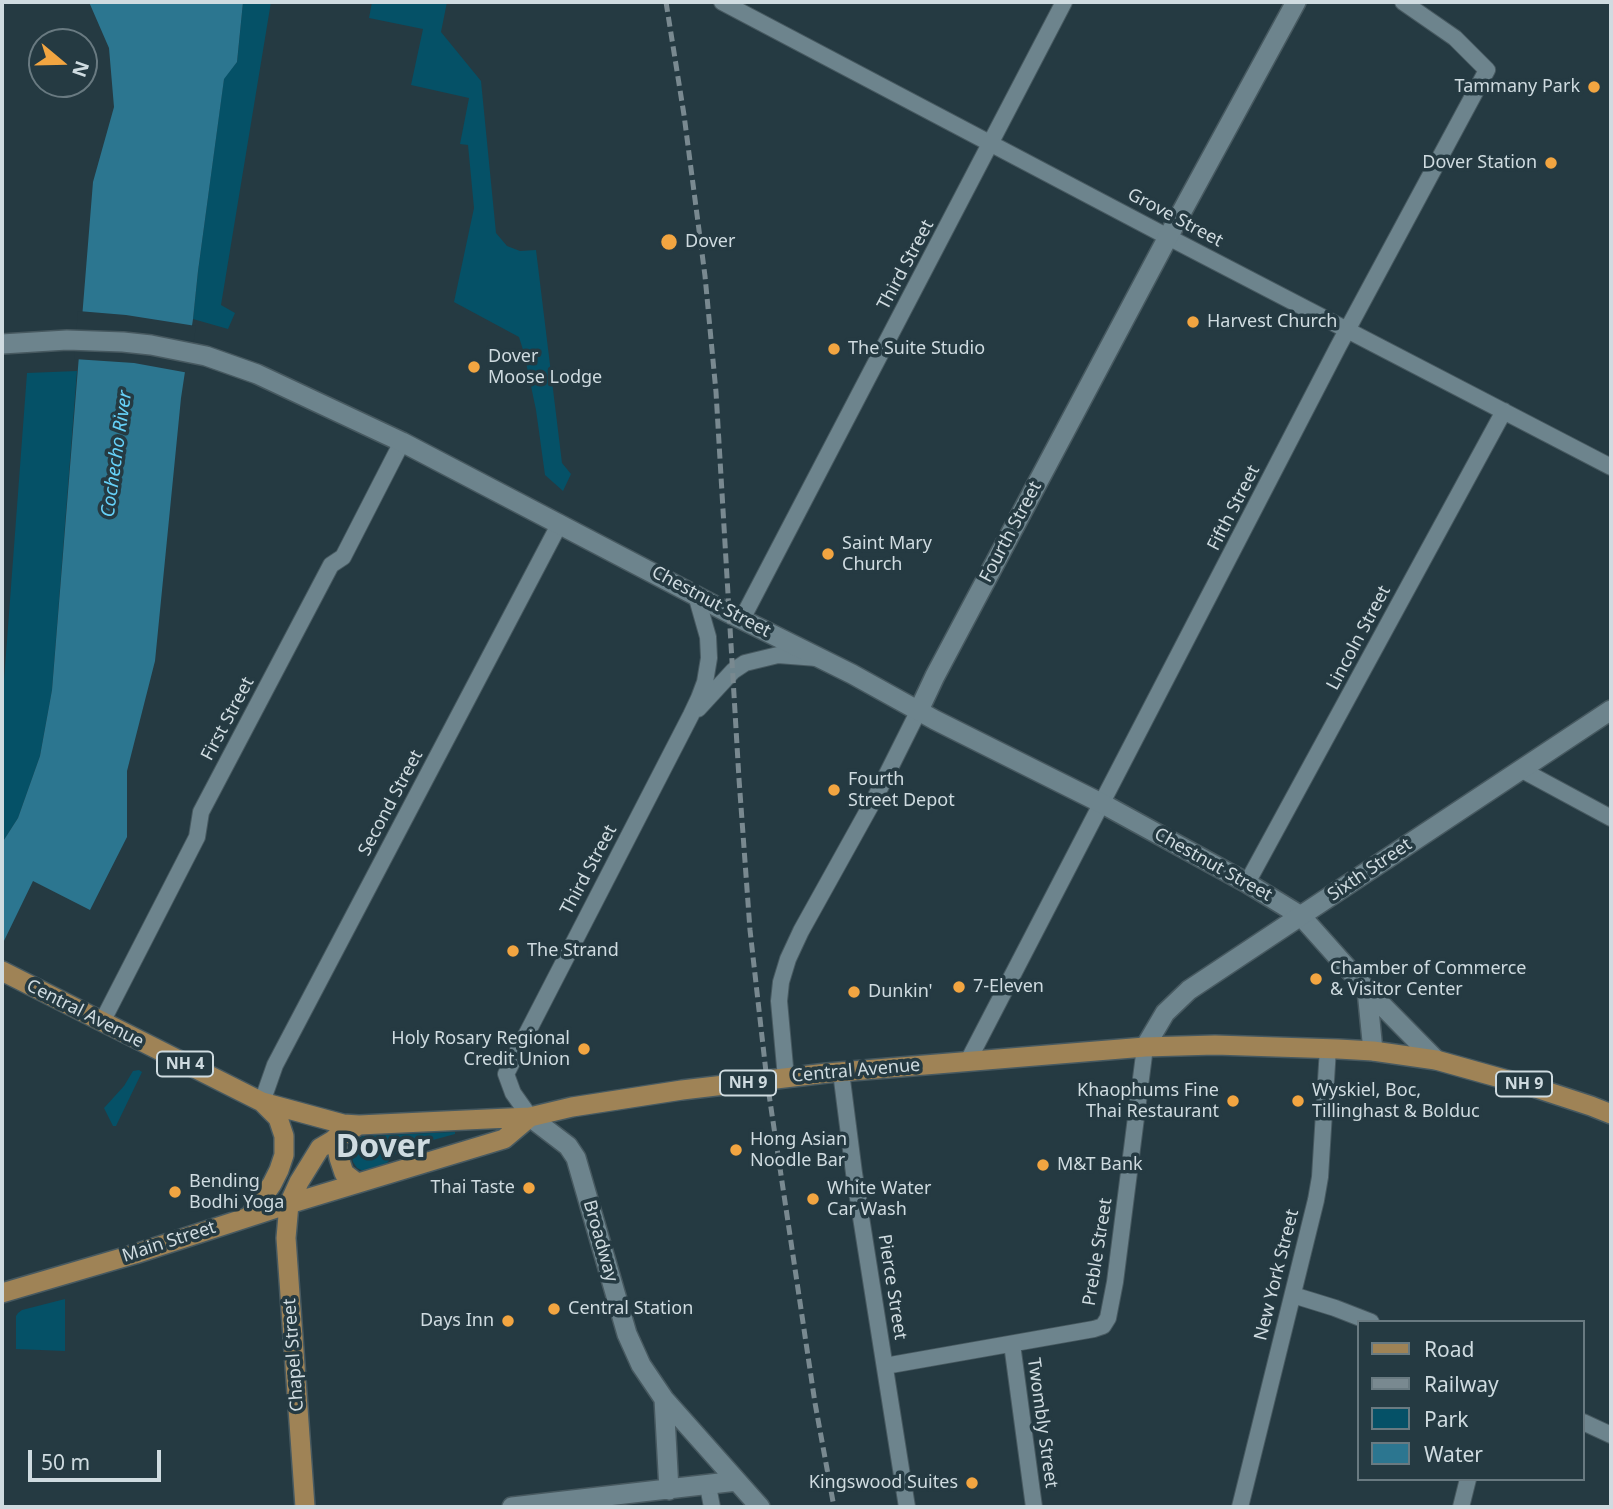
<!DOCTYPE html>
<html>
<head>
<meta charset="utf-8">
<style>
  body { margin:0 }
  #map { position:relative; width:1613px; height:1509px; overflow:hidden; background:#253a42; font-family:"Noto Sans",sans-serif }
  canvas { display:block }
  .frame { position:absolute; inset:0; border:4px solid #cfdbe0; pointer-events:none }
  .legend { position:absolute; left:1357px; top:1320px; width:228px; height:161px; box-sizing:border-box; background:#253a42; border:2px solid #697a81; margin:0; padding:9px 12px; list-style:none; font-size:21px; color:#cfdbe0 }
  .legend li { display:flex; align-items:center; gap:14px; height:35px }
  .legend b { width:35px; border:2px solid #697a81 }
  .north { position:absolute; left:28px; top:28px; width:70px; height:70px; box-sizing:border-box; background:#253a42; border:2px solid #697a81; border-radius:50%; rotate:109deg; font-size:19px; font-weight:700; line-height:28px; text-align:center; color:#cfdbe0 }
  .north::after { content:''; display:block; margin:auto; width:24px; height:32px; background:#f2a541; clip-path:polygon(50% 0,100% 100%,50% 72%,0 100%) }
  .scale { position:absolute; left:28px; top:1450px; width:133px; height:32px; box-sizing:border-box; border:4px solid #cfdbe0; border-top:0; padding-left:9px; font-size:21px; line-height:24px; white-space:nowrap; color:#cfdbe0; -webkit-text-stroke:5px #253a42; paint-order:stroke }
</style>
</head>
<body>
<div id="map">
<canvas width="1613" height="1509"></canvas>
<div class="frame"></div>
<ul class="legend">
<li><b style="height:9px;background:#9f8356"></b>Road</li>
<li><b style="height:9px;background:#798990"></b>Railway</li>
<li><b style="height:19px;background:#055167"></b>Park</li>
<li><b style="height:19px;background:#2c7690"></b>Water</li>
</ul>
<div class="north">N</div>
<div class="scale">50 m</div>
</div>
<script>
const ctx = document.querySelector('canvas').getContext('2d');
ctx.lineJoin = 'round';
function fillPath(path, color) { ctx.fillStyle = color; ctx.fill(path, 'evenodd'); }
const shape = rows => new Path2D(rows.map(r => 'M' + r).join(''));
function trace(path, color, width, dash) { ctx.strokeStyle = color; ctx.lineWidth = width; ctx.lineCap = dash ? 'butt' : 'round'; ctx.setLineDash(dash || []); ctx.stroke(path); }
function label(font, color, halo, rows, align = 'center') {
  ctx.font = font + ' "Noto Sans",sans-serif'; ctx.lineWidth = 7; ctx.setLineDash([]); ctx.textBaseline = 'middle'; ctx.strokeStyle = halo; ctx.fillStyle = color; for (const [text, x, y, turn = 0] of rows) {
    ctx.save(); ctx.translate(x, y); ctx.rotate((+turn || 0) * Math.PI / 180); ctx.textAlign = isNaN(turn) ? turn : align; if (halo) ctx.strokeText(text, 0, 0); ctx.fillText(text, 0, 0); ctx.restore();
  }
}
const green = shape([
  [243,2,271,2,221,305,235,313,228,329,193,319,198,271,224,78,237,62],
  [372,2,447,2,441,32,481,81,496,233,507,246,520,251,536,250,562,463,571,474,563,491,545,475,536,410,524,353,519,337,454,302,474,208,468,145,460,144,469,98,411,85,423,29,369,18],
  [77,371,52,690,40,756,18,818,2,843,2,707,27,373],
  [139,1070,142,1072,116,1126,113,1126,104,1108,124,1086,133,1071],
  [455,1132,455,1134,400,1149,385,1165,367,1170,361,1170,357,1168,353,1162,351,1151,353,1145,363,1136],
  [65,1299,65,1351,16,1349,16,1316,18,1313,22,1310]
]);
const water = shape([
  [89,2,243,2,237,62,224,79,198,271,193,319,181,398,155,661,127,771,127,837,90,910,33,881,2,945,2,843,18,818,40,756,52,690,93,182,114,107,109,48]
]);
const pier = shape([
  [78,311,126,315,196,326,189,373,134,363,74,359]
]);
const minor = shape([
  [722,2,1168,237,1611,467],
  [742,619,1064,2],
  [698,709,733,671,745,663,778,655,817,658],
  [1522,770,1611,818],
  [1247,883,1504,411],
  [102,1022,197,837,201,812,331,565,343,557,402,442],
  [968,1061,1338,347,1487,70,1455,38,1403,2],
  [841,1072,854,1173,907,1507],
  [786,1078,779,1001,781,982,788,959,801,931,876,796,919,710],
  [262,1102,275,1065,560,523],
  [530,1117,513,1093,506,1074,691,715,699,698,705,682,709,658,708,637,696,595],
  [1293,1295,1335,1308,1371,1322],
  [1012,1344,1034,1507],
  [885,1366,1094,1329,1103,1326,1108,1318,1115,1282,1145,1047],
  [1583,1422,1611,1435],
  [708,1486,712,1507],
  [1240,1507,1316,1200,1320,1177,1328,1048],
  [1461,1507,1468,1479]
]);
const tertiary = shape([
  [2,344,67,340,123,342,151,345,206,356,257,374,402,442,729,613,852,674,935,720,1103,804,1247,883,1301,916,1367,990,1436,1060],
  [919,710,935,676,1168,237,1296,2],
  [1367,990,1373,1051],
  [530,1117,568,1146,576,1158,627,1334,641,1365,664,1399,760,1507],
  [664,1399,669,1490],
  [512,1507,737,1481]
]);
const secondary = shape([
  [1145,1047,1165,1013,1189,990,1611,710]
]);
const primary = shape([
  [2,971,262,1102,343,1124,359,1125,530,1117,572,1107,682,1090,827,1073,1145,1047,1215,1045,1338,1049,1373,1051,1436,1060,1536,1088,1591,1106,1611,1114],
  [335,1138,339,1158,344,1173,357,1183],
  [249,1217,272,1184,279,1170,284,1155,284,1136,278,1118,262,1102],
  [2,1293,135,1254,289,1204,504,1139,530,1117],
  [305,1507,286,1238,289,1204,299,1182,320,1148,359,1125]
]);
const rail = shape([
  [666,2,684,115,705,276,716,392,739,779,750,930,767,1081,815,1403,834,1507]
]);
const markers = [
  [1594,87,7,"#f2a541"],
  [1551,163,7,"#f2a541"],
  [669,242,9,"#f2a541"],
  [1193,322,7,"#f2a541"],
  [834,349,7,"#f2a541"],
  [474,367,7,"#f2a541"],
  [828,554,7,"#f2a541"],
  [834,790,7,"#f2a541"],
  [513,951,7,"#f2a541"],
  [1316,979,7,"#f2a541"],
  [959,987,7,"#f2a541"],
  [854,992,7,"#f2a541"],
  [584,1049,7,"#f2a541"],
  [1233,1101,7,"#f2a541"],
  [1298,1101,7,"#f2a541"],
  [736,1150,7,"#f2a541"],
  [1043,1165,7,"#f2a541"],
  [529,1188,7,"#f2a541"],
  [175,1192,7,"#f2a541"],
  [813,1199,7,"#f2a541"],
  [554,1309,7,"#f2a541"],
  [508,1321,7,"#f2a541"],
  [972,1483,7,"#f2a541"]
];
const shields = [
  [185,1064,56],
  [748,1083,56],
  [1524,1084,56]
];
const shieldNames = [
  ["NH 4",185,1064],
  ["NH 9",748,1083],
  ["NH 9",1524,1084]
];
const poiNames = [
  ["Tammany Park",1580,87,"right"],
  ["Dover Station",1537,163,"right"],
  ["Dover",685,242],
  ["Harvest Church",1207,322],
  ["The Suite Studio",848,349],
  ["Dover",488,357],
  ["Moose Lodge",488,378],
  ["Saint Mary",842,544],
  ["Church",842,565],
  ["Fourth",848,780],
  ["Street Depot",848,801],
  ["The Strand",527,951],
  ["Chamber of Commerce",1330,969],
  ["& Visitor Center",1330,990],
  ["7-Eleven",973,987],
  ["Dunkin'",868,992],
  ["Holy Rosary Regional",570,1039,"right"],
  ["Credit Union",570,1060,"right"],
  ["Khaophums Fine",1219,1091,"right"],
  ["Thai Restaurant",1219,1112,"right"],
  ["Wyskiel, Boc,",1312,1091],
  ["Tillinghast & Bolduc",1312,1112],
  ["Hong Asian",750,1140],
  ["Noodle Bar",750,1161],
  ["M&T Bank",1057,1165],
  ["Bending",189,1182],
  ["Bodhi Yoga",189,1203],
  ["Thai Taste",515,1188,"right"],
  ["White Water",827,1189],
  ["Car Wash",827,1210],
  ["Central Station",568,1309],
  ["Days Inn",494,1321,"right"],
  ["Kingswood Suites",958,1483,"right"]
];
const streetNames = [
  ["Grove Street",1175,218,28],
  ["Third Street",906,265,-62],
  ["Fifth Street",1234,508,-63],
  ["Fourth Street",1011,532,-62],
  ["Chestnut Street",711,602,28],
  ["Lincoln Street",1359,638,-62],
  ["First Street",228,719,-62],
  ["Second Street",391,803,-62],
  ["Chestnut Street",1213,865,29],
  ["Third Street",589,870,-62],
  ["Sixth Street",1370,870,-34],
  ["Central Avenue",85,1014,27],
  ["Central Avenue",856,1071,-5],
  ["Broadway",600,1241,74],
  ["Main Street",169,1242,-18],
  ["Preble Street",1098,1252,-81],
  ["New York Street",1277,1275,-76],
  ["Pierce Street",892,1287,81],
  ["Chapel Street",294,1355,-94],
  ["Twombly Street",1042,1423,82]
];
const waterNames = [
  ["Cochecho River",117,454,-82]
];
const townNames = [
  ["Dover",383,1148]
];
fillPath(green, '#055167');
fillPath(water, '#2c7690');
fillPath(pier, '#253a42');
trace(minor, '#475960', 18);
trace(tertiary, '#475960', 22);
trace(secondary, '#475960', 22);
trace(primary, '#475960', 22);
trace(minor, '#6d848d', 16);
trace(tertiary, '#6d848d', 19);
trace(secondary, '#6d848d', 19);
trace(primary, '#9f8356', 19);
trace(rail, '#798990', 5, [10, 5]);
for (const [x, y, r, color] of markers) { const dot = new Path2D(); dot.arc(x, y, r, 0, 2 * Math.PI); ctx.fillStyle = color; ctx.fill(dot); trace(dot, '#253a42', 2.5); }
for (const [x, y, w] of shields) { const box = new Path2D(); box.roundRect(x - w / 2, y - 12.5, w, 25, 5); ctx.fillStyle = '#253a42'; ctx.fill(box); trace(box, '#cfdbe0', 2); }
label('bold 16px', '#cfdbe0', null, shieldNames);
label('18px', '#cfdbe0', '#253a42', poiNames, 'left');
label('18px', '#cfdbe0', '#253a42', streetNames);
label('italic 19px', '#66d1f8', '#253a42', waterNames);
label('bold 32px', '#cfdbe0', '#253a42', townNames);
</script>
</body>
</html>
